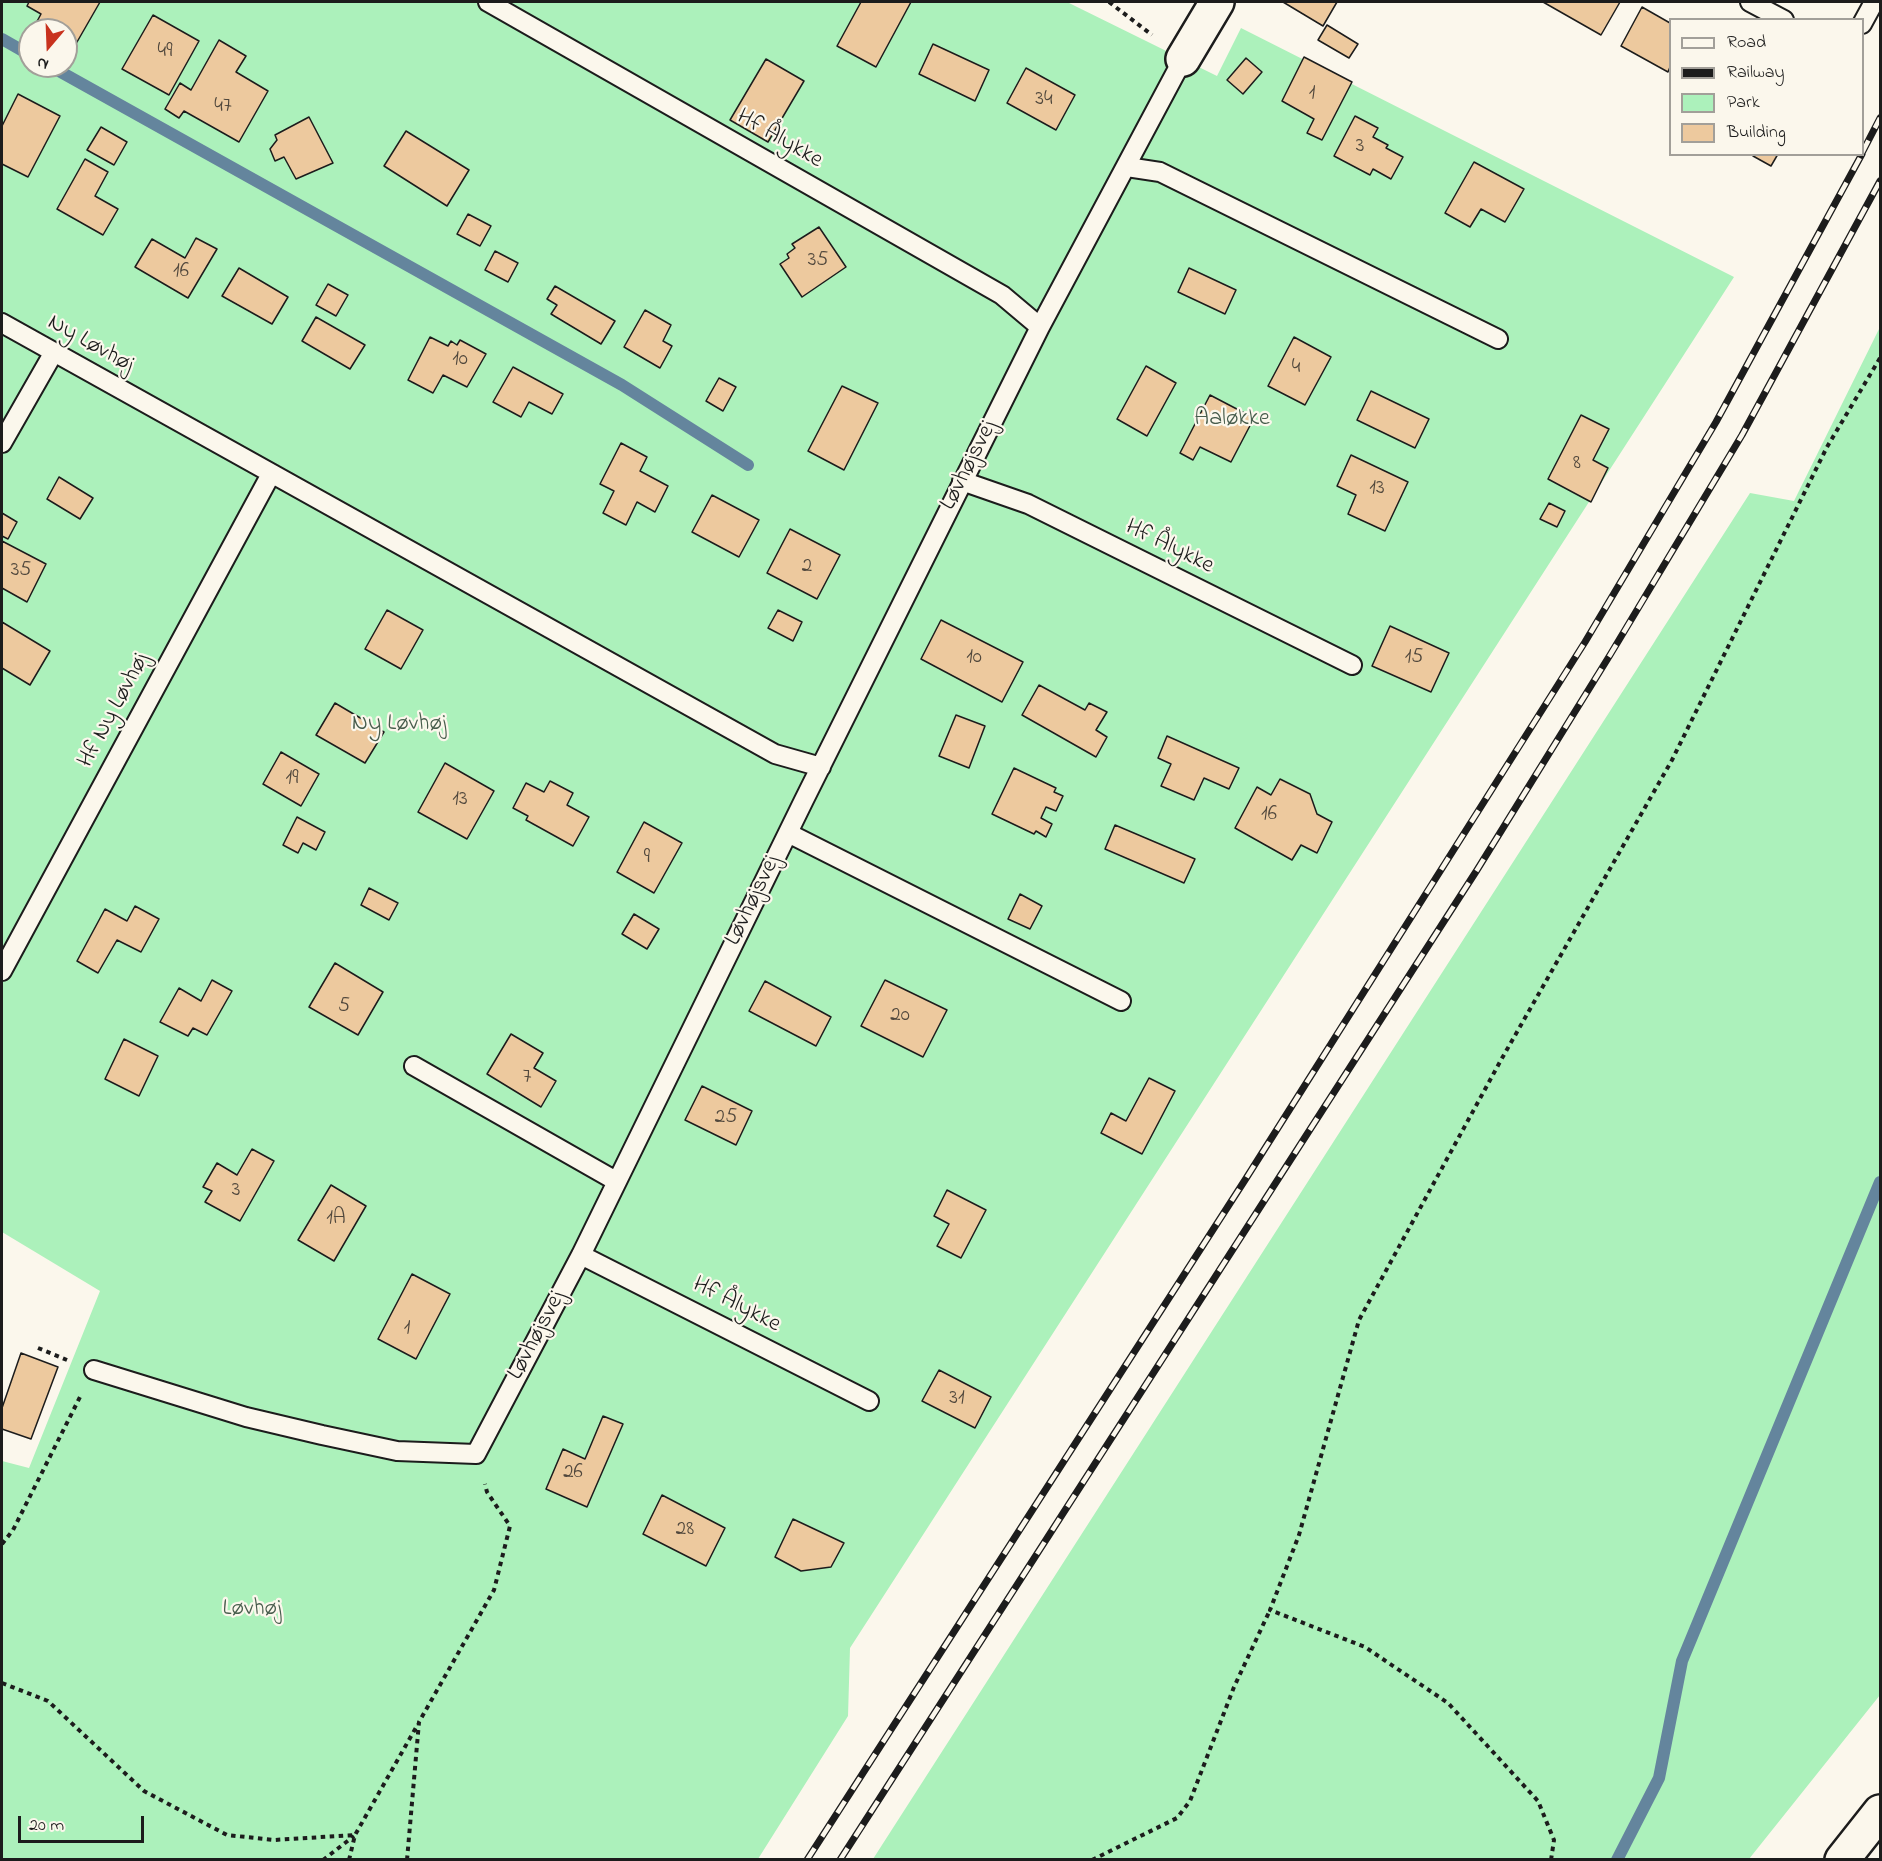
<!DOCTYPE html>
<html>
<head>
<meta charset="utf-8">
<style>
  body { margin:0 }
  #map { position:relative; width:1882px; height:1861px; overflow:hidden; background:#fbf7ec; font-family:"Indie Flower",sans-serif }
  canvas { display:block }
  .frame { position:absolute; inset:0; border:3px solid #1c1c1c; pointer-events:none }
  .legend { position:absolute; left:1669px; top:18px; width:195px; height:138px; box-sizing:border-box; background:#fbf7ec; border:2px solid #a29f99; margin:0; padding:8px 10px; list-style:none; font-size:18px; color:#1c1c1c }
  .legend li { display:flex; align-items:center; gap:12px; height:30px }
  .legend b { width:30px; border:2px solid #a29f99 }
  .north { position:absolute; left:18px; top:18px; width:60px; height:60px; box-sizing:border-box; background:#fbf7ec; border:2px solid #a29f99; border-radius:50%; rotate:199deg; font-size:16px; font-weight:700; line-height:24px; text-align:center; color:#1c1c1c }
  .north::after { content:''; display:block; margin:auto; width:21px; height:27px; background:#c8321e; clip-path:polygon(50% 0,100% 100%,50% 72%,0 100%) }
  .scale { position:absolute; left:18px; top:1816px; width:126px; height:27px; box-sizing:border-box; border:3px solid #1c1c1c; border-top:0; padding-left:8px; font-size:18px; line-height:21px; white-space:nowrap; color:#1c1c1c; -webkit-text-stroke:4px #fbf7ec; paint-order:stroke }
</style>
</head>
<body>
<div id="map">
<canvas width="1882" height="1861"></canvas>
<div class="frame"></div>
<ul class="legend">
<li><b style="height:8px;background:#fbf7ec"></b>Road</li>
<li><b style="height:8px;background:#1c1c1c"></b>Railway</li>
<li><b style="height:16px;background:#acf1bb"></b>Park</li>
<li><b style="height:16px;background:#edc99e"></b>Building</li>
</ul>
<div class="north">N</div>
<div class="scale">20 m</div>
</div>
<script>
const ctx = document.querySelector('canvas').getContext('2d');
ctx.lineJoin = 'round';
function fillPath(path, color) { ctx.fillStyle = color; ctx.fill(path, 'evenodd'); }
const shape = rows => new Path2D(rows.map(r => 'M' + r).join(''));
function trace(path, color, width, dash) { ctx.strokeStyle = color; ctx.lineWidth = width; ctx.lineCap = dash ? 'butt' : 'round'; ctx.setLineDash(dash || []); ctx.stroke(path); }
function label(font, color, halo, rows, align = 'center') {
  ctx.font = font + ' "Indie Flower",sans-serif'; ctx.lineWidth = 4.5; ctx.setLineDash([]); ctx.textBaseline = 'middle'; ctx.strokeStyle = halo; ctx.fillStyle = color; for (const [text, x, y, turn = 0] of rows) {
    ctx.save(); ctx.translate(x, y); ctx.rotate((+turn || 0) * Math.PI / 180); ctx.textAlign = isNaN(turn) ? turn : align; if (halo) ctx.strokeText(text, 0, 0); ctx.fillText(text, 0, 0); ctx.restore();
  }
}
const green = shape([
  [2,2,1067,2,1217,76,1241,28,1734,277,850,1648,848,1716,758,1859,2,1859,2,1461,29,1468,100,1291,2,1232],
  [30,30,66,30,66,66,30,66],
  [1880,327,1880,1695,1749,1859,873,1859,1750,493,1794,501]
]);
const stream = shape([
  [2,39,30,55],
  [50,66,622,385,748,465],
  [1617,1860,1659,1778,1682,1661,1880,1182]
]);
const building = shape([
  [29,2,100,2,73,49,66,45,66,30,39,30,34,27,41,14,27,6,29,2],
  [861,2,911,2,876,67,837,46,861,2],
  [1283,2,1337,2,1323,26,1283,2],
  [1543,2,1620,2,1601,35,1543,2],
  [1642,7,1670,23,1670,67,1668,72,1621,46,1642,7],
  [153,15,199,41,169,95,122,69,153,15],
  [1327,25,1358,44,1349,58,1318,40,1327,25],
  [219,40,246,56,236,72,268,91,239,142,184,111,179,118,165,109,180,83,191,90,219,40],
  [933,44,989,70,975,101,919,74,933,44],
  [1304,57,1352,82,1322,140,1307,133,1314,119,1282,101,1304,57],
  [1246,58,1262,72,1243,94,1227,80,1246,58],
  [766,59,804,81,768,142,730,120,766,59],
  [1026,68,1075,95,1056,130,1007,103,1026,68],
  [18,94,60,116,28,177,2,164,2,126,18,94],
  [1355,116,1378,128,1373,137,1388,145,1386,148,1403,157,1391,179,1373,169,1370,175,1334,156,1355,116],
  [309,117,333,163,296,179,284,157,275,161,270,149,277,140,275,135,309,117],
  [101,127,127,142,114,165,87,150,101,127],
  [406,131,469,170,447,206,384,166,406,131],
  [1754,154,1778,154,1771,166,1753,156,1754,154],
  [85,159,108,172,95,196,118,209,103,235,57,209,85,159],
  [1474,162,1524,189,1505,222,1481,209,1470,227,1445,213,1474,162],
  [468,214,491,226,480,246,457,234,468,214],
  [819,227,846,267,802,297,780,264,789,258,787,254,795,248,792,244,819,227],
  [196,238,217,249,188,298,135,267,152,239,185,258,196,238],
  [495,251,518,263,508,282,485,270,495,251],
  [239,268,288,297,272,324,222,296,239,268],
  [1189,268,1236,290,1225,314,1178,292,1189,268],
  [328,284,348,295,336,316,316,305,328,284],
  [555,286,615,321,601,344,551,314,557,305,547,299,555,286],
  [645,310,671,325,663,341,672,346,660,368,624,347,645,310],
  [316,317,365,345,350,369,302,341,316,317],
  [430,337,448,346,451,341,457,345,460,340,486,354,467,387,443,375,433,393,408,380,430,337],
  [1294,337,1331,357,1305,405,1268,386,1294,337],
  [1146,366,1176,383,1147,436,1117,419,1146,366],
  [513,367,563,394,552,414,529,402,521,417,493,402,513,367],
  [719,378,736,387,723,411,706,401,719,378],
  [842,386,878,403,844,470,808,451,842,386],
  [1371,391,1429,419,1415,448,1357,420,1371,391],
  [1210,395,1254,418,1231,462,1200,447,1193,460,1180,453,1210,395],
  [1581,415,1609,429,1593,460,1608,468,1591,502,1548,479,1581,415],
  [621,443,647,457,640,471,668,486,655,512,637,502,626,525,603,513,614,491,600,484,621,443],
  [1351,455,1408,482,1385,531,1348,514,1356,495,1337,486,1351,455],
  [59,477,93,498,80,519,47,499,59,477],
  [712,495,759,520,739,557,692,532,712,495],
  [1549,503,1565,511,1557,527,1540,519,1549,503],
  [2,513,17,522,8,539,2,536,2,513],
  [790,529,840,555,817,599,767,573,790,529],
  [2,541,46,564,27,602,2,588,2,541],
  [387,610,423,630,401,669,365,649,387,610],
  [778,610,802,622,793,641,768,628,778,610],
  [941,620,1023,662,1002,702,921,659,941,620],
  [2,622,50,651,30,685,2,668,2,622],
  [1390,626,1449,653,1431,692,1372,666,1390,626],
  [1039,685,1085,710,1089,703,1107,712,1096,730,1107,737,1096,757,1022,715,1039,685],
  [335,703,384,732,365,763,316,735,335,703],
  [956,715,985,726,969,768,939,756,956,715],
  [1167,736,1239,768,1229,789,1204,778,1194,800,1161,786,1171,764,1158,758,1167,736],
  [281,752,319,774,301,806,263,784,281,752],
  [445,763,494,791,467,839,418,812,445,763],
  [1014,768,1056,788,1054,792,1063,796,1056,811,1046,807,1041,818,1052,824,1046,837,1036,831,1034,834,992,814,1014,768],
  [1280,779,1310,794,1317,814,1332,822,1317,853,1301,845,1292,860,1235,828,1257,787,1271,795,1280,779],
  [550,781,573,793,567,805,589,817,573,846,526,820,528,816,513,808,526,783,544,792,550,781],
  [297,817,325,832,316,850,303,843,298,853,283,845,297,817],
  [644,822,682,843,654,893,617,872,644,822],
  [1115,825,1195,859,1184,883,1105,849,1115,825],
  [369,888,398,903,389,920,361,905,369,888],
  [1020,894,1042,906,1030,929,1008,919,1020,894],
  [135,906,159,919,141,952,117,940,98,973,77,961,105,909,127,921,135,906],
  [634,914,659,929,647,949,622,934,634,914],
  [335,963,383,992,358,1035,309,1007,335,963],
  [212,980,232,991,207,1035,193,1028,188,1036,160,1022,179,988,201,1001,212,980],
  [885,980,947,1010,923,1057,861,1026,885,980],
  [765,981,831,1017,816,1046,749,1011,765,981],
  [511,1034,543,1053,534,1068,556,1081,541,1107,487,1074,511,1034],
  [124,1039,158,1056,139,1096,105,1079,124,1039],
  [1149,1078,1175,1091,1142,1154,1101,1133,1111,1113,1126,1121,1149,1078],
  [702,1086,752,1111,736,1145,685,1120,702,1086],
  [252,1149,274,1161,240,1221,205,1202,212,1191,203,1187,217,1163,237,1175,252,1149],
  [331,1185,366,1206,334,1261,298,1240,331,1185],
  [947,1190,986,1210,961,1258,937,1246,949,1224,934,1216,947,1190],
  [412,1274,450,1294,416,1359,378,1339,412,1274],
  [21,1353,58,1367,31,1439,2,1429,2,1408,21,1353],
  [939,1370,991,1397,975,1428,922,1401,939,1370],
  [603,1416,623,1424,587,1507,546,1489,563,1449,585,1459,603,1416],
  [662,1495,725,1528,706,1566,643,1534,662,1495],
  [793,1519,844,1543,831,1567,801,1571,775,1557,793,1519]
]);
const path = shape([
  [1109,2,1152,35],
  [38,1348,67,1360],
  [2,1544,13,1530,80,1397],
  [2,1683,48,1701,144,1791,227,1835,274,1840,355,1835],
  [323,1860,354,1836],
  [349,1860,355,1835,418,1724],
  [407,1860,419,1722,494,1590,510,1526,487,1492,485,1484],
  [1092,1860,1177,1818,1190,1801,1234,1687,1270,1610],
  [1551,1860,1554,1840,1538,1801,1448,1703,1365,1647,1270,1610,1299,1535,1359,1320,1501,1060,1672,760,1827,447,1880,358]
]);
const service = shape([
  [488,2,1002,295,1040,327],
  [1750,2,1784,20],
  [1862,24,1874,2],
  [1127,167,1160,172,1498,339],
  [2,323,775,754,821,767],
  [2,443,54,352],
  [962,481,1028,504,1352,665],
  [788,833,1121,1001],
  [2,971,271,474],
  [414,1066,616,1181],
  [581,1255,869,1401],
  [94,1370,246,1417,322,1435,397,1451,476,1454,581,1255,804,800,1040,327,1183,59]
]);
const minor = shape([
  [1183,59,1217,2]
]);
const secondary = shape([
  [1842,1860,1880,1812]
]);
const rail = shape([
  [1862,153,1880,118],
  [807,1860,1245,1180,1585,642,1716,422,1862,154],
  [840,1860,1477,870,1610,655,1742,435,1880,181]
]);
const numberNames = [
  ["49",165,53],
  ["1",1312,95],
  ["34",1044,101],
  ["47",223,108],
  ["3",1360,148],
  ["35",818,262],
  ["16",181,273],
  ["10",460,361],
  ["4",1296,369],
  ["8",1577,465],
  ["13",1377,490],
  ["2",807,568],
  ["35",21,572],
  ["10",974,659],
  ["15",1414,659],
  ["19",292,780],
  ["13",460,801],
  ["16",1269,816],
  ["9",647,859],
  ["5",344,1008],
  ["20",900,1017],
  ["7",527,1079],
  ["25",726,1119],
  ["3",236,1192],
  ["1A",336,1220],
  ["1",407,1330],
  ["31",957,1400],
  ["26",573,1474],
  ["28",685,1531]
];
const streetNames = [
  ["Hf Ålykke",779,140,30],
  ["Ny Løvhøj",90,345,29],
  ["Løvhøjsvej",970,466,-63],
  ["Hf Ålykke",1169,548,26],
  ["Hf Ny Løvhøj",115,711,-62],
  ["Løvhøjsvej",754,901,-64],
  ["Hf Ålykke",736,1306,27],
  ["Løvhøjsvej",538,1336,-62]
];
const parkNames = [
  ["Aaløkke",1232,420],
  ["Ny Løvhøj",399,725],
  ["Løvhøj",252,1610]
];
fillPath(green, '#acf1bb');
trace(stream, '#64859d', 12);
fillPath(building, '#edc99e');
trace(building, '#1c1c1c', 1.5);
trace(service, '#1c1c1c', 22);
trace(minor, '#1c1c1c', 38);
trace(secondary, '#1c1c1c', 38);
trace(path, '#1c1c1c', 4, [4.5, 4.5]);
trace(service, '#fbf7ec', 18);
trace(minor, '#fbf7ec', 33);
trace(secondary, '#fbf7ec', 33);
trace(rail, '#1c1c1c', 7);
trace(rail, '#fbf7ec', 4.5, [14]);
label('21px', '#50473c', null, numberNames);
label('24px', '#1c1c1c', '#fbf7ec', streetNames);
label('24px', '#475c4c', '#fbf7ec', parkNames);
</script>
</body>
</html>
